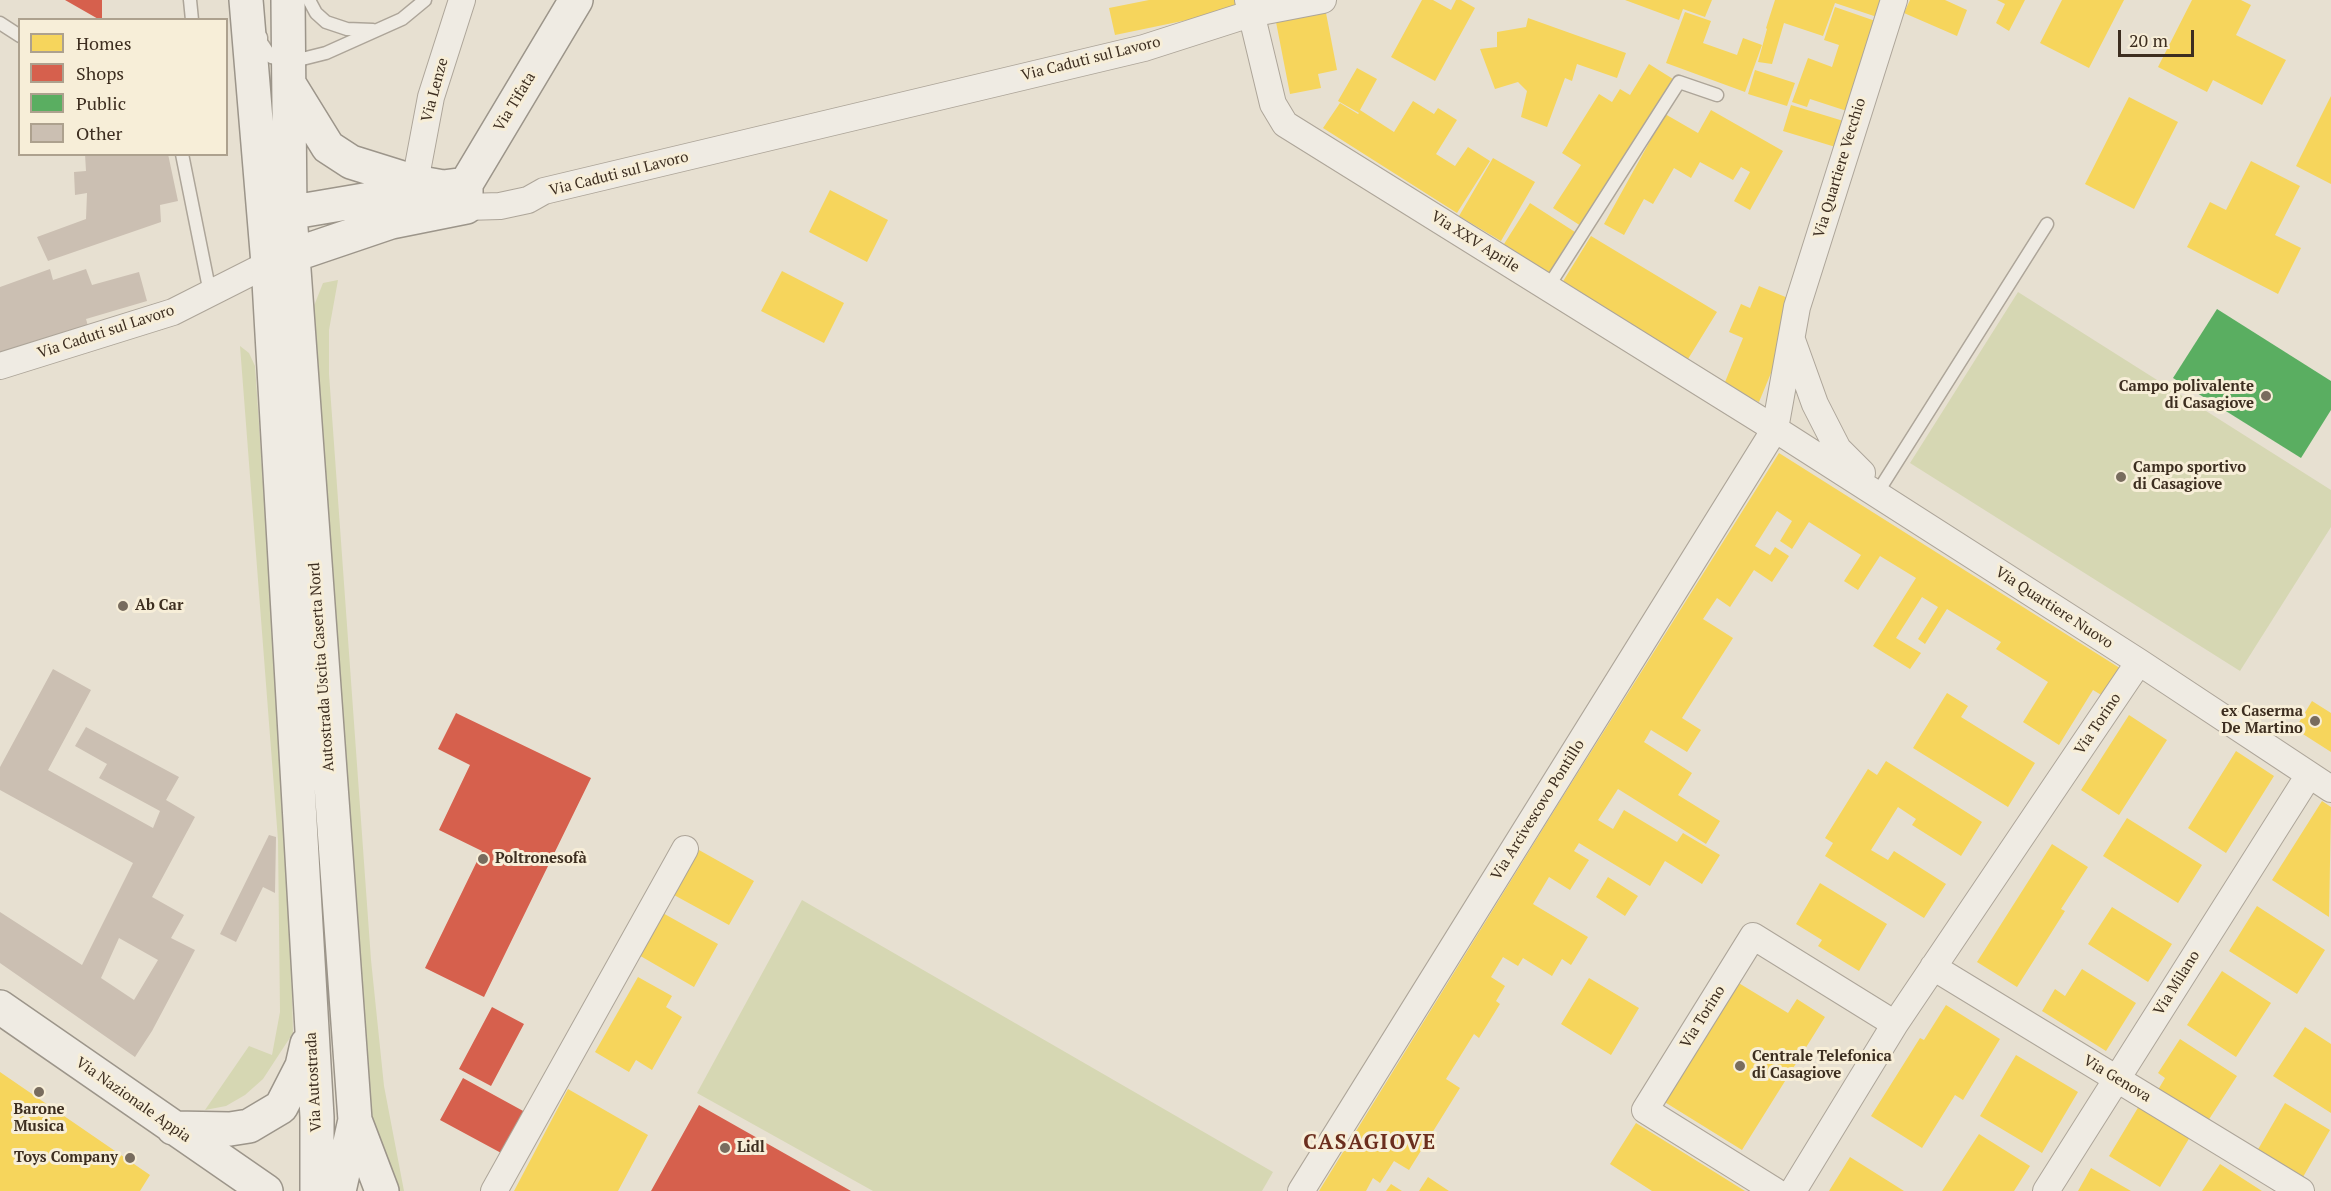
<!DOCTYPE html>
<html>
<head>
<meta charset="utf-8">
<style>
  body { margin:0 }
  #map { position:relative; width:2331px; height:1191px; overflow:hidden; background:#e7e0d1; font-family:"PT Serif",serif }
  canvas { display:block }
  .legend { position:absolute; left:18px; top:18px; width:210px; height:138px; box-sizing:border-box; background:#f7eed8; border:2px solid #ada18e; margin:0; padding:8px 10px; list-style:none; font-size:18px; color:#3d2e20 }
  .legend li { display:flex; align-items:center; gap:12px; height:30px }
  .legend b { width:30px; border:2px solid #ada18e }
  .scale { position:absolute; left:2118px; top:30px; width:76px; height:27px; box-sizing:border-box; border:3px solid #3d2e20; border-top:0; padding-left:8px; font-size:18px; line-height:21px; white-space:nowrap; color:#3d2e20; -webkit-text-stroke:4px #f7eed8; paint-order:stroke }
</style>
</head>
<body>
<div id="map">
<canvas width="2331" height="1191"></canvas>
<ul class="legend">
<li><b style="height:16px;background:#f6d55c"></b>Homes</li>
<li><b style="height:16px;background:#d6604d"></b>Shops</li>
<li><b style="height:16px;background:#5aae61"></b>Public</li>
<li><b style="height:16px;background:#cbbfb2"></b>Other</li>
</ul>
<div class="scale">20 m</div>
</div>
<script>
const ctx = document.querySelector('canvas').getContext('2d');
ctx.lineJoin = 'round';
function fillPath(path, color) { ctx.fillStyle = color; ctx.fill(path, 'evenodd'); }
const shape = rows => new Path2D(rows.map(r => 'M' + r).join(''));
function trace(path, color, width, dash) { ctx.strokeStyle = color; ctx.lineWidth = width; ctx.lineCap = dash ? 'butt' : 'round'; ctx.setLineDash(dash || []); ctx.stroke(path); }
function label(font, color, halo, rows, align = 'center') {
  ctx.font = font + ' "PT Serif",serif'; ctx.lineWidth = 6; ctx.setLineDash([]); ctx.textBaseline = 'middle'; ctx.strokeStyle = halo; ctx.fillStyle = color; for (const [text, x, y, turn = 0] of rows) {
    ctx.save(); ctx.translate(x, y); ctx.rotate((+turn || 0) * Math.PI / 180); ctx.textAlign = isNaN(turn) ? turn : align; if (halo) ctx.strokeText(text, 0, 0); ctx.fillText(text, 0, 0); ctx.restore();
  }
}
const green = shape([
  [338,280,329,330,329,374,371,960,384,1086,404,1191,391,1191,369,1112,308,321,323,283],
  [2018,292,2331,490,2331,527,2240,671,1910,463],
  [240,346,249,353,255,366,288,843,293,1033,263,1079,245,1095,226,1106,205,1110,249,1046,272,1055,280,1012,278,840],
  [802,900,1273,1172,1262,1191,873,1191,697,1093]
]);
const homes = shape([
  [1149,0,1244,0,1245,8,1115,35,1109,8],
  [1422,0,1433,0,1451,10,1456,0,1461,0,1475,8,1435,81,1391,57],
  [1625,0,1712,0,1705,17,1683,9,1679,20],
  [1775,0,1893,0,1886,20,1835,3,1823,36,1784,23,1772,64,1758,62,1767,29,1766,28],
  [1910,0,1945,0,1967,10,1957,36,1904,13],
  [1997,0,2025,0,2009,31,1996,23,2005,4],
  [2062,0,2124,0,2089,68,2040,43],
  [2192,0,2241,0,2251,5,2236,35,2286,60,2262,105,2213,80,2207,92,2158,67],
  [1835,7,1884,24,1853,113,1810,99,1807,107,1792,102,1808,58,1832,67,1839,45,1824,40],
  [1685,12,1711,21,1703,43,1737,55,1743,38,1762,45,1745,92,1666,63],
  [1326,13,1337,70,1318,74,1321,88,1290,94,1276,22],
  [1528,18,1626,53,1617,78,1577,64,1572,81,1565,78,1547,127,1521,117,1527,91,1518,82,1495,89,1480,49,1497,47,1497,32,1526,27],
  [1649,64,1673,79,1581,226,1553,208,1581,165,1562,153,1599,94,1612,102,1620,89,1630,95],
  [1357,68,1377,79,1360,110,1394,132,1413,101,1434,114,1438,108,1457,120,1436,154,1455,166,1468,147,1490,161,1457,213,1323,128,1340,103,1358,114,1359,113,1338,101],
  [1755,70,1795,83,1787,106,1748,94],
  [2331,96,2331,184,2296,166],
  [2129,97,2178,122,2134,209,2085,184],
  [1791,105,1850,123,1842,149,1783,131],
  [1711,110,1783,151,1750,210,1734,201,1750,172,1741,167,1733,180,1700,162,1691,178,1674,168,1653,204,1644,199,1624,235,1604,224,1665,114,1698,133],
  [1493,158,1535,182,1501,241,1459,216],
  [2251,161,2300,186,2275,235,2301,248,2278,294,2187,247,2210,202,2226,210],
  [830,190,888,220,867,262,809,232],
  [1530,203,1575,232,1549,273,1504,244],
  [1591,236,1717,312,1688,359,1562,283],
  [782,271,844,303,824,343,761,311],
  [1759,286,1800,303,1759,402,1723,387,1743,338,1729,332,1741,304,1750,308],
  [1779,453,2126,672,2108,699,2093,690,2059,745,2023,722,2048,682,1996,649,2001,642,1947,609,1925,644,1918,639,1938,607,1922,597,1896,638,1921,653,1910,669,1873,646,1916,578,1880,556,1858,590,1844,581,1861,555,1809,522,1792,549,1780,541,1792,521,1777,511,1755,546,1770,555,1775,547,1789,556,1772,582,1754,570,1730,607,1717,598,1703,619,1733,638,1682,718,1701,730,1687,752,1651,730,1644,742,1692,773,1678,795,1720,821,1706,844,1618,789,1598,820,1613,829,1624,810,1677,842,1683,833,1720,855,1702,884,1665,861,1650,886,1579,843,1574,851,1589,860,1570,890,1549,877,1533,904,1588,937,1571,965,1562,959,1552,976,1523,958,1518,966,1503,957,1491,977,1505,986,1496,1001,1500,1004,1479,1038,1474,1034,1446,1079,1460,1088,1409,1170,1394,1161,1380,1183,1373,1178,1366,1191,1319,1191,1562,798],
  [1947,693,1968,706,1961,717,2035,763,2008,807,1913,748],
  [2312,701,2331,713,2331,752,2295,729],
  [2129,715,2167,740,2119,815,2081,790],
  [2236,751,2274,776,2226,853,2188,828],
  [1886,761,1982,822,1961,856,1912,825,1916,819,1898,807,1871,850,1888,860,1894,851,1946,884,1924,918,1825,856,1833,843,1825,838,1868,769,1877,775],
  [2322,801,2331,807,2329,917,2272,880],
  [2127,818,2202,865,2178,903,2103,856],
  [2052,844,2088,867,2061,909,2065,911,2017,987,1977,962],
  [699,850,754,881,729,925,674,895],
  [1608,877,1638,896,1625,916,1596,897],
  [1820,883,1887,924,1859,971,1818,946,1822,940,1796,924],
  [2257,906,2325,950,2297,994,2229,951],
  [2112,907,2172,944,2148,982,2088,944],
  [661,912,718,944,694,987,637,954],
  [2082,969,2136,1003,2106,1051,2042,1011,2055,989,2065,996],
  [2222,971,2271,1003,2236,1057,2187,1025],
  [638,977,672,996,666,1007,682,1017,652,1070,636,1060,629,1072,595,1052],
  [1589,978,1639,1008,1611,1055,1561,1024],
  [1737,982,1788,1013,1797,999,1825,1017,1742,1150,1663,1101],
  [1946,1005,2000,1039,1963,1100,1955,1095,1922,1148,1871,1116,1920,1038,1924,1040],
  [2305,1027,2331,1044,2331,1113,2273,1076],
  [2180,1039,2237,1076,2204,1127,2155,1095,2165,1078,2158,1073],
  [2016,1055,2078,1092,2042,1153,1980,1116],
  [0,1072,150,1175,140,1191,0,1191],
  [568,1089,648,1135,618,1191,514,1191],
  [2142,1101,2190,1137,2160,1187,2109,1156],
  [2285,1103,2330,1130,2299,1184,2253,1158],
  [1636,1123,1745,1191,1652,1191,1610,1164],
  [1979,1134,2030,1166,2014,1191,1942,1191],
  [1850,1157,1904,1191,1829,1191],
  [2220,1164,2262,1191,2202,1191],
  [2091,1168,2131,1191,2078,1191],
  [1428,1177,1449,1191,1419,1191],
  [1391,1184,1402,1191,1386,1191]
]);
const shops = shape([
  [65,0,102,0,102,20,100,20],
  [456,713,591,778,484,997,425,968,482,851,439,830,470,765,438,749],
  [492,1007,524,1024,491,1086,459,1069],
  [463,1078,525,1112,503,1154,440,1120],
  [699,1105,851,1191,651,1191]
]);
const public = shape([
  [2217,309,2331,381,2331,410,2301,458,2173,378]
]);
const building = shape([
  [85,154,168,154,178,201,160,205,161,222,48,261,37,237,86,219,87,193,75,195,74,172,86,171],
  [50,269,53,280,86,269,92,285,139,272,147,301,86,319,88,326,0,354,0,287],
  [53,669,91,690,48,770,153,828,160,811,99,778,107,764,75,746,86,727,179,777,166,800,195,817,152,897,184,915,171,938,195,950,152,1031,135,1057,0,963,0,912,82,965,133,863,0,790,0,767],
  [119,938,158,960,134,1000,101,978],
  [269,835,276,837,275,893,263,887,236,942,220,934]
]);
const lane = shape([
  [190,0,192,20],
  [309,0,316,13,326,22,347,29,373,30],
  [0,23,20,36],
  [261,37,261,42,271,57,290,62,326,53,402,19,425,0],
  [182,154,210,293],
  [1548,287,1679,82,1717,95],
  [1879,490,2047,224]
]);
const street = shape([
  [1248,0,1273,104,1285,124,1775,429,2139,662,2331,789],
  [415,182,431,97,462,0],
  [466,207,500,206,528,200,544,191,1144,48,1250,14,1323,0],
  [1792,340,1815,404,1838,449,1862,473],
  [0,366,173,312,268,264],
  [1933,967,2301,1191],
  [494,1191,685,849],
  [1301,1191,1775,429,1797,307,1894,0],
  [1775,1191,1645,1110,1753,936,1895,1024],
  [1793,1191,1895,1024,2139,662],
  [2046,1191,2309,775]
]);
const secondary = shape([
  [246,0,268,264,317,1117,317,1191],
  [288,0,290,214,355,1120,339,1191],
  [291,87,328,147,351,162,415,182,443,187,466,184],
  [270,216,429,189],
  [273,262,391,222,466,207,466,184,576,0],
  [0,1007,266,1191],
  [355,1120,382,1191],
  [173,1128,230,1129,249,1126,281,1107,302,1066,307,1044]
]);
const markers = [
  [2266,396,6,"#786c5e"],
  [2121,477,6,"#786c5e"],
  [123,606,6,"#786c5e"],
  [2315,721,6,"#786c5e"],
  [483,859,6,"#786c5e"],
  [1740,1066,6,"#786c5e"],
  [39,1092,6,"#786c5e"],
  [725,1148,6,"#786c5e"],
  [130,1158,6,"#786c5e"]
];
const streetNames = [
  ["Via Caduti sul Lavoro",1091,59,-14],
  ["Via Lenze",435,90,-75],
  ["Via Tifata",515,102,-59],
  ["Via Quartiere Vecchio",1840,168,-73],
  ["Via Caduti sul Lavoro",619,174,-14],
  ["Via XXV Aprile",1475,242,32],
  ["Via Caduti sul Lavoro",106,332,-18],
  ["Via Quartiere Nuovo",2054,608,33],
  ["Autostrada Uscita Caserta Nord",322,667,-94],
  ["Via Torino",2098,724,-56],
  ["Via Arcivescovo Pontillo",1538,810,-58],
  ["Via Milano",2177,983,-58],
  ["Via Torino",1703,1017,-58],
  ["Via Genova",2117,1079,31],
  ["Via Autostrada",314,1082,-93],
  ["Via Nazionale Appia",133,1100,35]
];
const poiNames = [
  ["Campo polivalente",2254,387,"right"],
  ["di Casagiove",2254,404,"right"],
  ["Campo sportivo",2133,468],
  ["di Casagiove",2133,485],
  ["Ab Car",135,606],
  ["ex Caserma",2303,712,"right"],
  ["De Martino",2303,729,"right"],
  ["Poltronesofà",495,859],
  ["Centrale Telefonica",1752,1057],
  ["di Casagiove",1752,1074],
  ["Barone",39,1110,"center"],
  ["Musica",39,1127,"center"],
  ["Lidl",737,1148],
  ["Toys Company",118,1158,"right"]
];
const districtNames = [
  ["CASAGIOVE",1370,1143]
];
fillPath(green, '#d6d7b3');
fillPath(homes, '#f6d55c');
fillPath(shops, '#d6604d');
fillPath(public, '#5aae61');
fillPath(building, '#cbbfb2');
trace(lane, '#ada599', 15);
trace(street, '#ada599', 28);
trace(secondary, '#9c958a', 36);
trace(lane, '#efebe3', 12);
trace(street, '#efebe3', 26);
trace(secondary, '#efebe3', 33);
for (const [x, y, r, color] of markers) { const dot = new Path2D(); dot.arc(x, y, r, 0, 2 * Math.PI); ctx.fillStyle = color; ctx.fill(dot); trace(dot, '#f7eed8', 2); }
label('15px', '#3d2e20', '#f7eed8', streetNames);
label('bold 15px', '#3d2e20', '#f7eed8', poiNames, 'left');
ctx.letterSpacing = '1.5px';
label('bold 21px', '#6b2e1e', '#f7eed8', districtNames);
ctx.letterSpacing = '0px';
</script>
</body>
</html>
